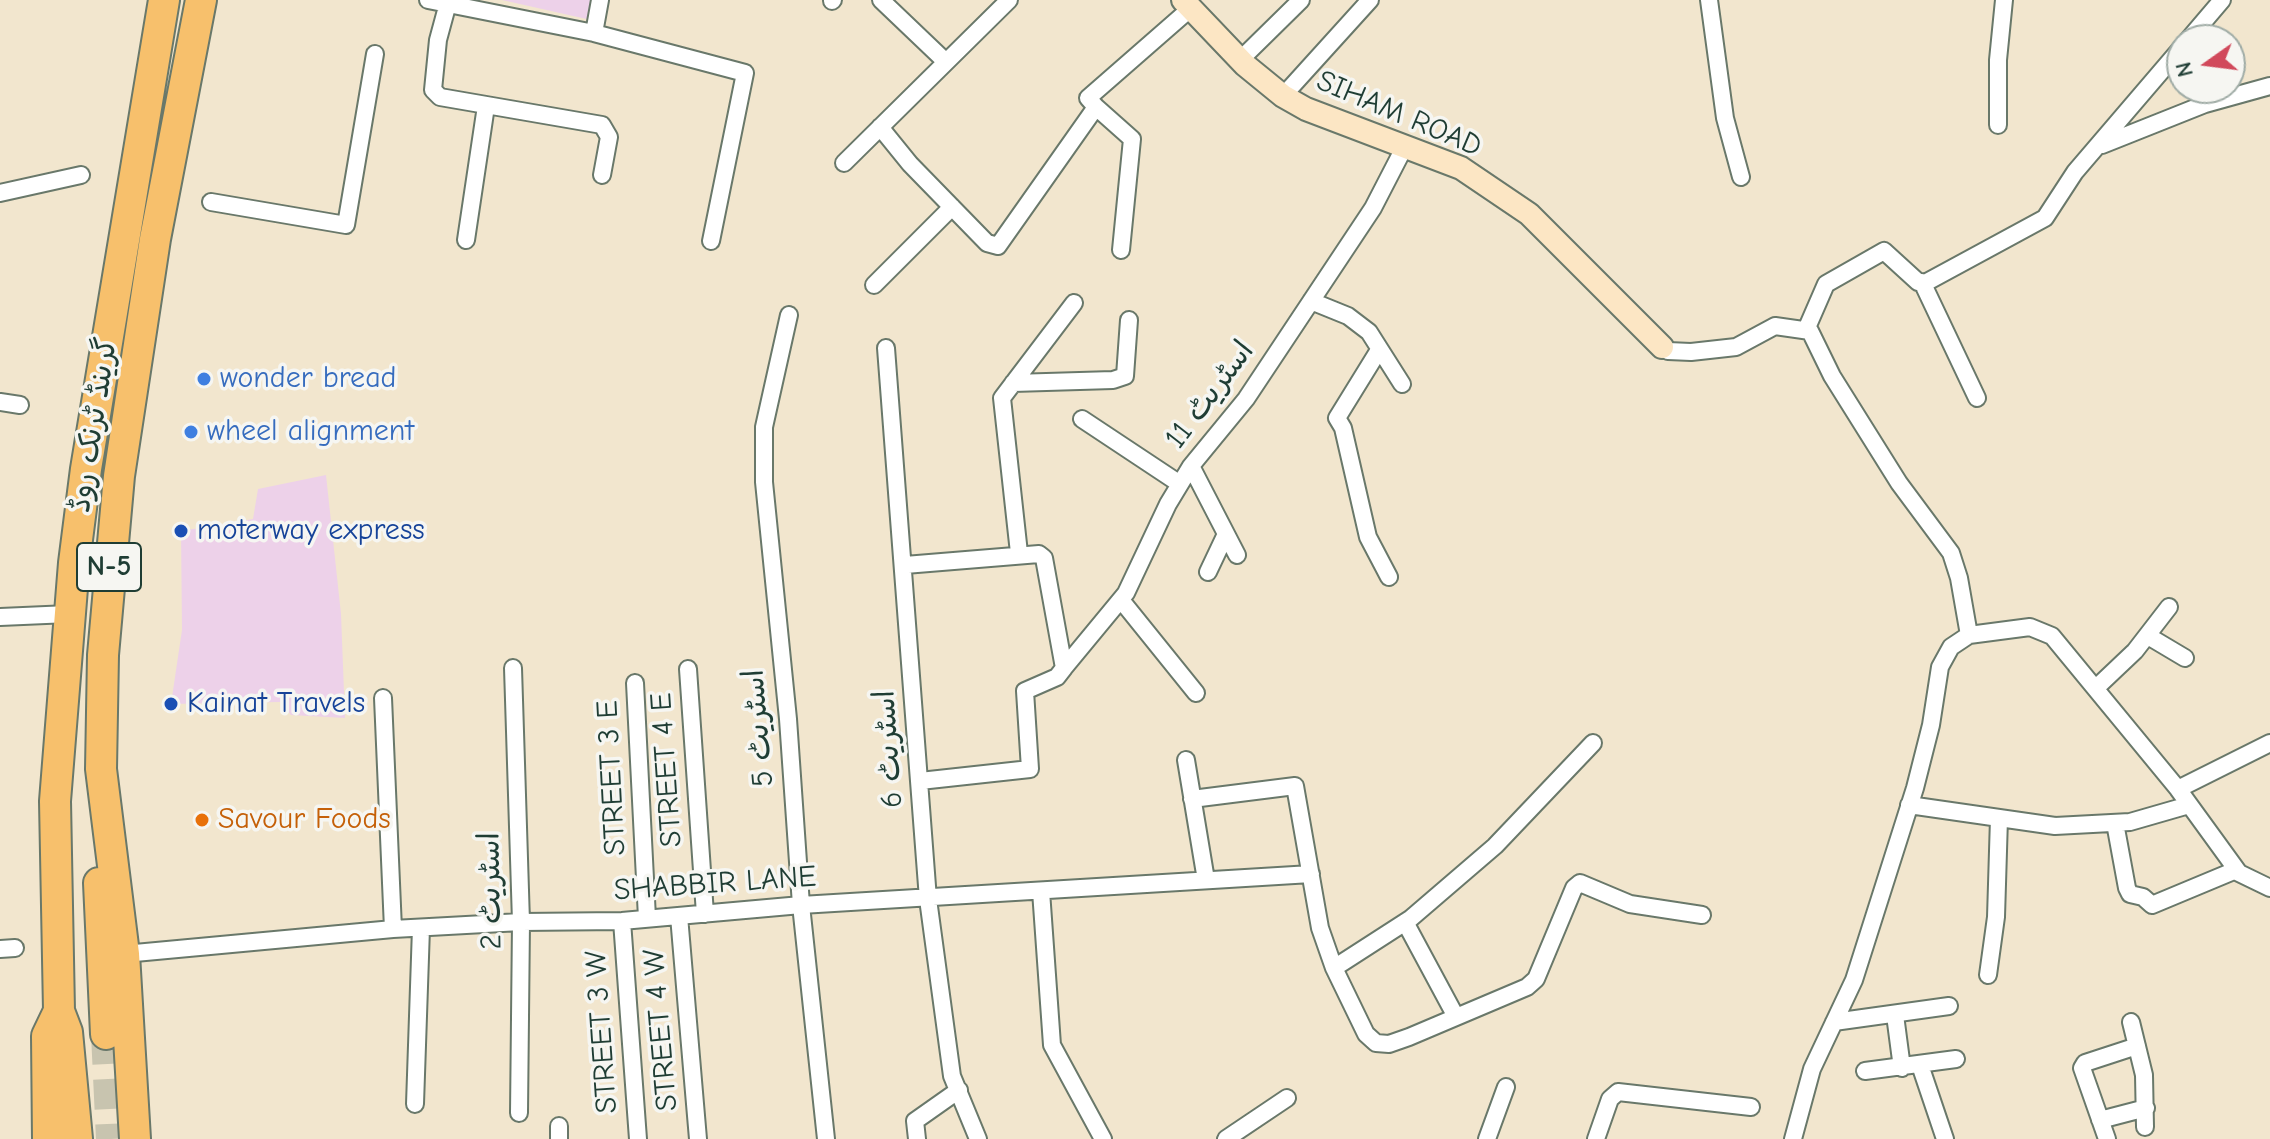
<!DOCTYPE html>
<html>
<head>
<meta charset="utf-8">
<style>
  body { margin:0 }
  #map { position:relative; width:2270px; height:1139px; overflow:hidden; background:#f2e6ce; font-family:"Comic Neue",sans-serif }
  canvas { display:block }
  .north { position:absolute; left:2166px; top:24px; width:80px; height:80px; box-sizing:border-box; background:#f6f6f2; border:2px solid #a0aca6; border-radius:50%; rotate:256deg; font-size:22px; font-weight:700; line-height:32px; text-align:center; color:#1f3d34 }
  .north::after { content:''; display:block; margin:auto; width:28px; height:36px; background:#d1495b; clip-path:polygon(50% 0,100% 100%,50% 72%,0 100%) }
</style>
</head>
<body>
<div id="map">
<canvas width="2270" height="1139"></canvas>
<div class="north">N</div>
</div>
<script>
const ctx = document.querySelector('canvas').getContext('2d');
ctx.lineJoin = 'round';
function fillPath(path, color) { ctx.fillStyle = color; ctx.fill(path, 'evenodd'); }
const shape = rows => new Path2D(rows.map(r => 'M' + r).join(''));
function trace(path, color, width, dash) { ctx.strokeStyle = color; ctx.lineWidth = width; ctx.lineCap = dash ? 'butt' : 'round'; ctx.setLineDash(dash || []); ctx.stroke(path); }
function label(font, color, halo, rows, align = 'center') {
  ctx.font = font + ' "Comic Neue","Playpen Sans Arabic",sans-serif'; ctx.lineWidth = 7; ctx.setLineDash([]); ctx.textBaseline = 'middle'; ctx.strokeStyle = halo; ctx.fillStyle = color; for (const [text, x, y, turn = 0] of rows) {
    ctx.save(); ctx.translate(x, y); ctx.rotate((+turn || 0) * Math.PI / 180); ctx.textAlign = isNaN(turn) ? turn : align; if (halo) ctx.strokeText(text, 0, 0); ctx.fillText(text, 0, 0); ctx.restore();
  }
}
const built = shape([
  [502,0,604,0,600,22],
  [326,475,341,614,345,718,291,715,280,702,171,704,182,630,181,531,253,519,258,489]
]);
const highwayTunnel = shape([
  [106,1034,111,1139]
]);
const street = shape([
  [428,0,594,33,745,73,711,241],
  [881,0,946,62],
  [1709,0,1725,118,1741,177],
  [832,1,833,0],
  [448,3,438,40,433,90,440,97,602,125,609,137,602,175],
  [594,33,600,0],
  [2188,40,2222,0],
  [1240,60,1301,0],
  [1283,96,1370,0],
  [1096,107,1132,139,1121,250],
  [1998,125,1998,60,2004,0],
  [880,127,910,164,987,243,998,246,1096,107,1088,98,1191,8],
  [2102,145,2205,104,2270,86],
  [844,163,1009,0],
  [0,193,81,175],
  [211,202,346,225,375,54],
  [466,240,486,106],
  [1922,282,1977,398],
  [874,285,952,207],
  [1311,301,1348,316,1369,332,1402,384],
  [789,315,764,427,764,482,788,719,801,905,826,1139],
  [1806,330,1826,284,1884,251,1918,282,1925,283,2045,218,2075,172,2182,47],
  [1662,347,1668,351,1691,352,1736,347,1775,326,1810,331,1832,376,1899,483,1951,553,1959,578,1969,635],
  [886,348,928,899,952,1076,978,1139],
  [1379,350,1337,418,1343,428,1368,537,1389,577],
  [1013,383,1113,380,1125,376,1129,320],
  [0,402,20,405],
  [1082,419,1180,484],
  [1191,466,1237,555],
  [1019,553,1002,398,1074,303],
  [905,565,1039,554,1044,558,1064,668,1126,593,1168,504,1191,466,1246,399,1373,208,1405,146],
  [1208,572,1226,534],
  [1121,600,1196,693],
  [0,617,69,614],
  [2148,636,2185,658],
  [513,668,521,922,519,1113],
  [688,669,705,914],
  [635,683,647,918],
  [2097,687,2135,651,2169,607],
  [383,698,393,929],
  [1186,760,1206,880],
  [920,781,1030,769,1025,691,1057,677,1064,668],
  [2178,789,2270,743],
  [1192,799,1295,786,1320,928,1334,968,1366,1034,1376,1043,1389,1044,1409,1037,1527,987,1536,979,1574,888,1580,883,1630,904,1702,915],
  [1909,805,2055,826,2130,822,2189,805],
  [2115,823,2127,888,2130,894,2143,897,2152,905,2236,870],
  [1041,891,1052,1045,1103,1139],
  [679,916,698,1139],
  [622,921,638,1139],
  [1405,922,1455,1015],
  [0,949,15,948],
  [124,954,393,929,521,922,622,921,801,905,1311,874],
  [1334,968,1410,919,1495,846,1593,743],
  [1988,975,1996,917,1999,818],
  [1895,1015,1902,1068],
  [1834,1022,1949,1006],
  [2131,1022,2144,1075,2145,1127],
  [1920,1065,1945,1139],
  [1865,1071,1956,1059],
  [415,1104,421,928],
  [2100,1120,2146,1108],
  [559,1126,559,1139],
  [917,1139,915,1121,959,1090],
  [1226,1139,1287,1098],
  [1487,1139,1506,1087],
  [1596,1139,1610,1099,1618,1092,1751,1107],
  [1793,1139,1812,1069,1854,980,1915,788,1931,725,1940,667,1951,647,1969,635,2030,627,2052,636,2178,789,2239,873,2270,888],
  [2107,1139,2082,1068,2085,1063,2137,1046]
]);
const secondary = shape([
  [1183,0,1245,65,1283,96,1306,109,1461,168,1529,214,1662,347]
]);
const highway = shape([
  [99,883,106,1034],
  [48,1139,47,1036,59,1011],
  [77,1139,67,1032,59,1011,55,801,74,563,86,469,164,0],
  [135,1139,124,954,101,769,103,655,119,476,155,239,201,0]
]);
const markers = [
  [204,379,8,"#3f7fe0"],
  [191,432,8,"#3f7fe0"],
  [181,531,8,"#1a4fb4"],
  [171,704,8,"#1a4fb4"],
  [202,820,8,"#e8710a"]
];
const shields = [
  [109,567,64]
];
const shieldNames = [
  ["N-5",109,567]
];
const streetNames = [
  ["SIHAM ROAD",1399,114,23],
  ["اسٹریٹ 11",1210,395,-53],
  ["گرینڈ ٹرنک روڈ",94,425,-81],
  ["اسٹریٹ 5",759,728,-95],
  ["اسٹریٹ 6",889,749,-94],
  ["STREET 4 E",667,770,-94],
  ["STREET 3 E",612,778,-93],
  ["SHABBIR LANE",715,884,-4],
  ["اسٹریٹ 2",491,891,-91],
  ["STREET 4 W",661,1030,-95],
  ["STREET 3 W",602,1032,-94]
];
const shopNames = [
  ["wonder bread",220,379],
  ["wheel alignment",207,432]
];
const transitNames = [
  ["moterway express",197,531],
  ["Kainat Travels",187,704]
];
const foodNames = [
  ["Savour Foods",218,820]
];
fillPath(built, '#edd1e9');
trace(highwayTunnel, '#c8c4af', 30, [30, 15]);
trace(street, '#69786a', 20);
trace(secondary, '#69786a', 26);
trace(highway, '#69786a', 34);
trace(street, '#fff', 16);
trace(secondary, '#fce6c4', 22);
trace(highway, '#f7c06c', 30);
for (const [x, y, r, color] of markers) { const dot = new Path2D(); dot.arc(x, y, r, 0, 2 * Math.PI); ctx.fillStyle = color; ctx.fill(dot); trace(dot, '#f6f6f2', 3); }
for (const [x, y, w] of shields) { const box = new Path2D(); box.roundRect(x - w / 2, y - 24, w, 48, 6); ctx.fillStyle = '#f6f6f2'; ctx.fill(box); trace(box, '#1f3d34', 2); }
label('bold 28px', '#1f3d34', null, shieldNames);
label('30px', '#1f3d34', '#f6f6f2', streetNames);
label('30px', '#366cbe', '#f6f6f2', shopNames, 'left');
label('30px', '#164399', '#f6f6f2', transitNames, 'left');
label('30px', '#c56008', '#f6f6f2', foodNames, 'left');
</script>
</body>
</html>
